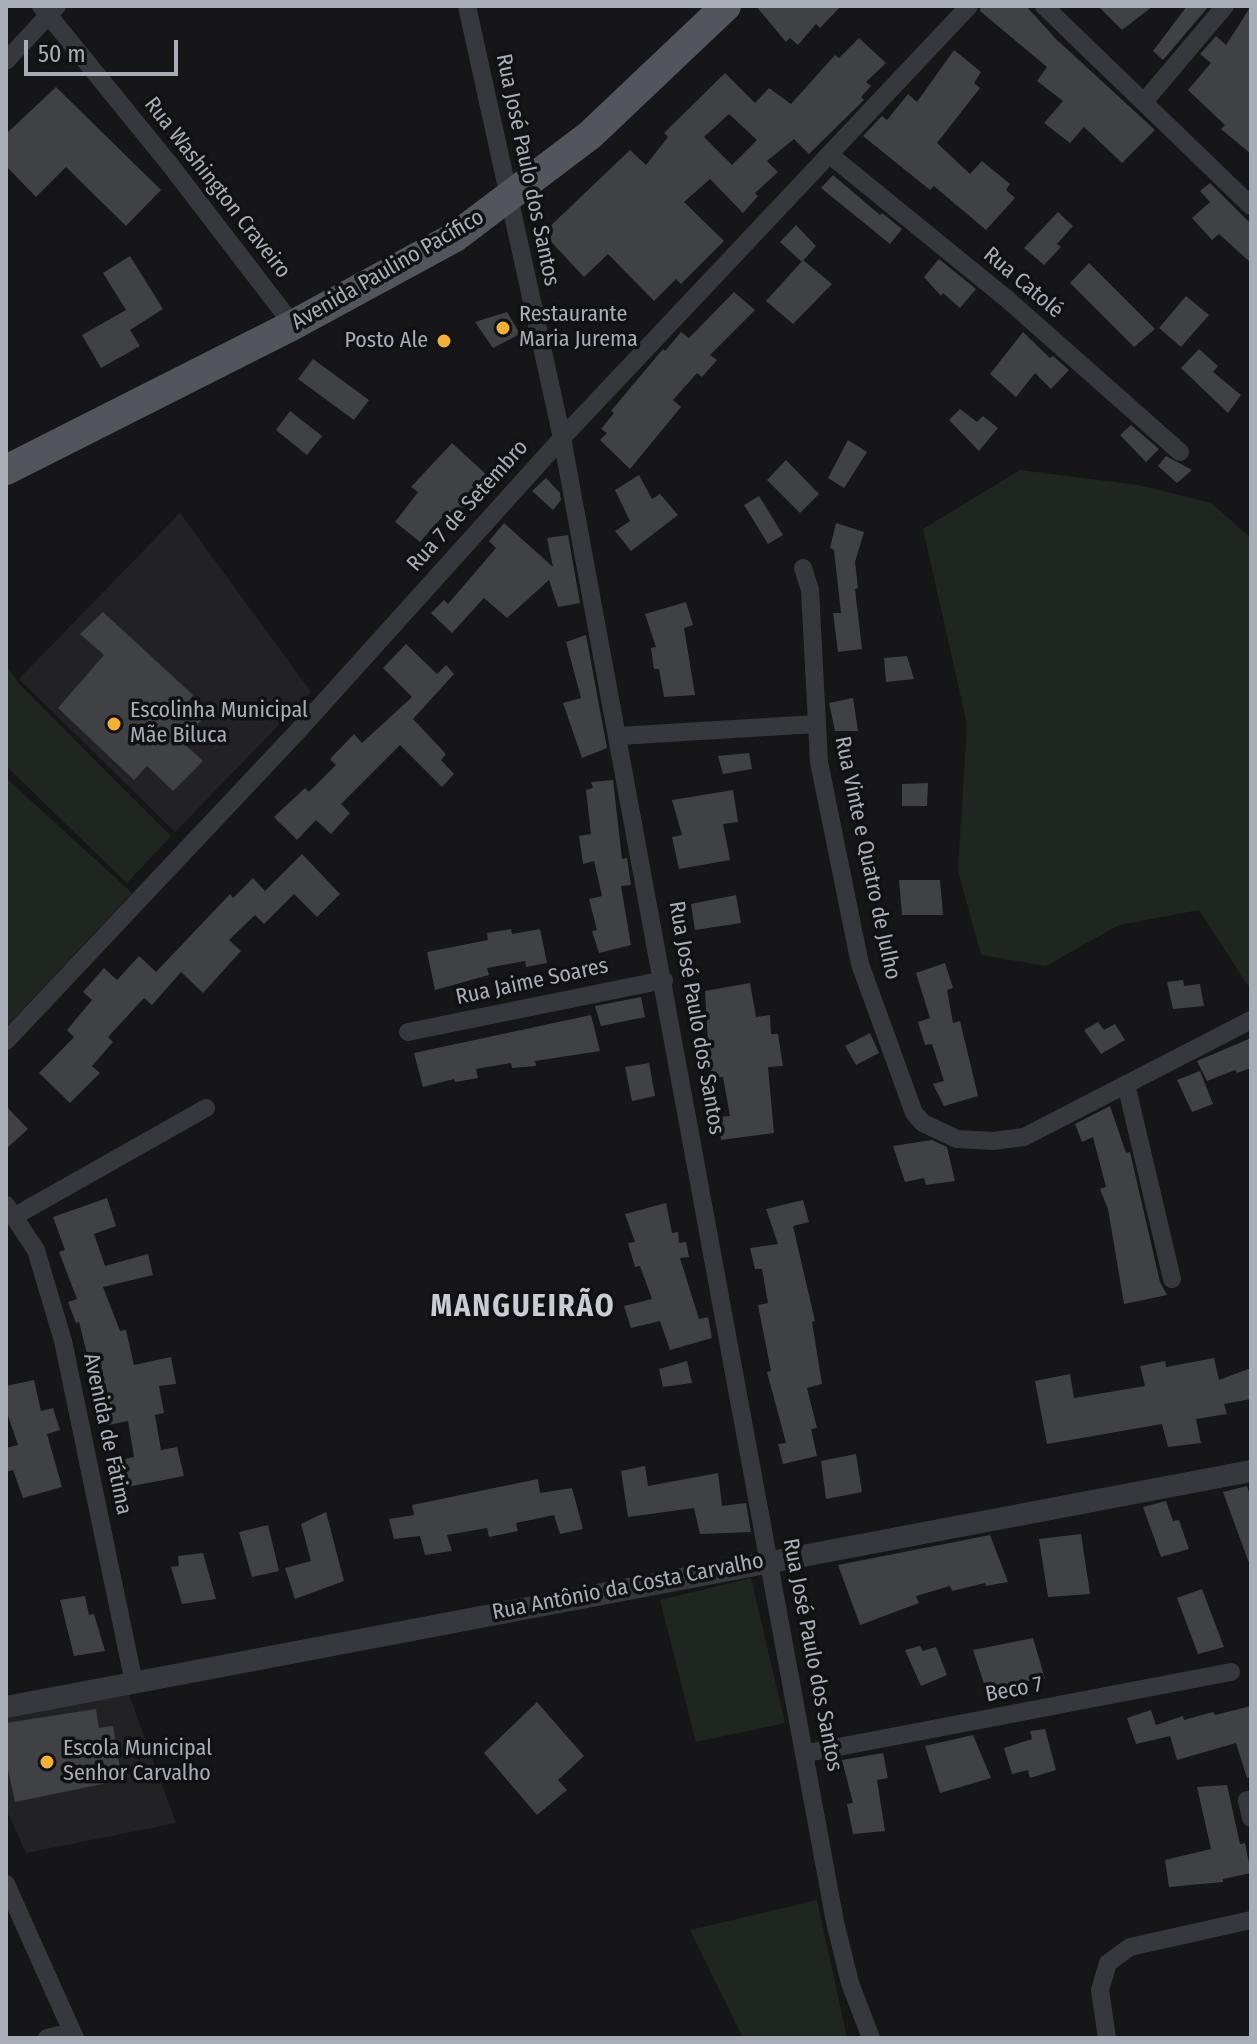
<!DOCTYPE html>
<html>
<head>
<meta charset="utf-8">
<style>
  body { margin:0 }
  #map { position:relative; width:1257px; height:2044px; overflow:hidden; background:#161618; font-family:"Fira Sans Condensed",sans-serif }
  canvas { display:block }
  .frame { position:absolute; inset:0; border:8px solid #a8adb8; pointer-events:none }
  .scale { position:absolute; left:24px; top:40px; width:154px; height:36px; box-sizing:border-box; border:4px solid #a8adb8; border-top:0; padding-left:10px; font-size:24px; line-height:28px; white-space:nowrap; color:#a8adb8; -webkit-text-stroke:6px #111113; paint-order:stroke }
</style>
</head>
<body>
<div id="map">
<canvas width="1257" height="2044"></canvas>
<div class="frame"></div>
<div class="scale">50 m</div>
</div>
<script>
const ctx = document.querySelector('canvas').getContext('2d');
ctx.lineJoin = 'round';
function fillPath(path, color) { ctx.fillStyle = color; ctx.fill(path, 'evenodd'); }
const shape = rows => new Path2D(rows.map(r => 'M' + r).join(''));
function trace(path, color, width, dash) { ctx.strokeStyle = color; ctx.lineWidth = width; ctx.lineCap = dash ? 'butt' : 'round'; ctx.setLineDash(dash || []); ctx.stroke(path); }
function label(font, color, halo, rows, align = 'center') {
  ctx.font = font + ' "Fira Sans Condensed",sans-serif'; ctx.lineWidth = 7; ctx.setLineDash([]); ctx.textBaseline = 'middle'; ctx.strokeStyle = halo; ctx.fillStyle = color; for (const [text, x, y, turn = 0] of rows) {
    ctx.save(); ctx.translate(x, y); ctx.rotate((+turn || 0) * Math.PI / 180); ctx.textAlign = isNaN(turn) ? turn : align; if (halo) ctx.strokeText(text, 0, 0); ctx.fillText(text, 0, 0); ctx.restore();
  }
}
const built = shape([
  [180,513,311,692,175,832,19,679],
  [128,1692,176,1823,26,1853,6,1809,6,1715]
]);
const green = shape([
  [1020,470,1138,485,1211,503,1251,538,1251,985,1248,986,1199,910,1119,925,1046,966,981,955,958,871,967,724,923,529],
  [6,664,19,684,171,836,127,883,6,766],
  [6,778,132,893,6,1027],
  [751,1578,785,1723,696,1742,660,1600],
  [817,1900,847,2038,743,2038,690,1930]
]);
const building = shape([
  [756,6,841,6,820,28,816,24,798,45,790,38,786,42],
  [981,6,1026,6,1056,39,1155,130,1122,163,1084,127,1070,143,1044,123,1063,101,1037,81,1047,67,980,11],
  [1098,6,1153,6,1122,30],
  [1187,6,1209,6,1163,60,1153,51],
  [1251,6,1251,154,1221,129,1225,125,1188,90,1211,63,1200,54,1216,36,1226,45],
  [859,38,886,63,866,82,871,86,861,97,864,100,809,154,794,139,767,161,778,172,755,193,758,196,743,213,710,179,684,202,724,241,681,284,676,279,654,301,608,254,584,277,543,233,630,150,646,165,668,137,664,133,725,73,755,103,769,88,791,104,835,55,839,58],
  [729,114,757,140,732,165,704,137],
  [954,50,981,72,974,83,980,88,937,143,970,174,982,161,1010,184,1006,190,1015,198,986,230,934,186,930,190,863,136,882,116,887,120,908,94,917,102],
  [56,87,161,190,126,226,66,167,36,197,6,166,6,134],
  [833,175,880,215,882,213,902,229,890,244,821,188],
  [1210,183,1251,224,1251,263,1219,234,1212,240,1192,218,1210,202,1200,191],
  [1058,212,1073,226,1057,244,1061,247,1044,265,1024,248],
  [796,225,816,246,802,262,780,242],
  [130,256,163,309,130,330,140,346,101,368,82,335,126,310,103,273],
  [939,259,976,289,960,308,943,293,941,296,924,277],
  [803,260,832,284,793,324,766,301],
  [1089,263,1155,329,1134,347,1070,283],
  [734,292,755,310,710,355,717,360,702,377,697,373,673,400,681,407,630,469,600,440,607,433,601,429,614,413,611,411,663,349,665,351,681,332,689,338],
  [1186,296,1209,315,1181,347,1159,328],
  [507,312,520,334,493,348,475,322],
  [1023,332,1050,358,1053,356,1069,370,1051,389,1035,373,1016,397,990,374],
  [1199,349,1218,366,1213,372,1241,395,1228,413,1181,368],
  [313,359,369,400,354,420,298,379],
  [960,409,977,422,983,416,998,428,979,451,949,420],
  [290,411,322,436,307,455,276,430],
  [1131,425,1159,449,1146,462,1120,435],
  [848,440,867,452,844,488,828,478],
  [452,443,489,477,452,521,444,515,420,542,395,522,418,492,411,487],
  [1166,456,1192,470,1177,483,1158,466],
  [786,460,819,494,800,513,767,480],
  [639,475,652,499,660,494,678,515,631,551,615,531,630,521,615,490],
  [546,478,560,493,561,500,553,510,532,491],
  [759,496,783,535,768,544,744,505],
  [504,523,553,567,547,538,568,535,580,603,558,607,549,580,507,618,484,598,452,633,431,613,444,600,448,604,496,548,489,541],
  [836,523,864,532,855,562,858,588,855,589,862,649,838,652,833,613,841,613,834,550,830,548],
  [686,602,693,625,684,628,695,695,664,697,659,669,654,669,651,648,656,647,645,614],
  [103,612,193,695,188,702,206,716,181,741,203,761,173,791,147,766,134,780,58,708,104,655,80,634],
  [586,635,607,748,582,758,563,703,581,698,566,642],
  [406,644,437,674,446,665,454,674,413,719,446,754,441,760,454,774,442,787,400,745,341,804,350,813,331,834,316,820,297,840,274,817,305,788,309,792,336,765,330,759,354,734,362,743,412,697,383,668],
  [907,656,914,679,886,682,884,658],
  [853,698,858,731,835,731,829,703],
  [749,753,752,769,723,774,718,756],
  [613,780,622,859,627,858,631,885,621,886,631,945,599,953,592,931,597,930,589,899,602,896,594,861,583,864,579,836,591,834,586,790,593,788,591,782],
  [928,783,927,806,902,806,902,784],
  [733,790,738,822,723,824,730,860,679,869,672,837,682,835,672,800],
  [302,854,340,894,317,917,294,894,264,924,255,915,229,940,241,951,203,993,181,972,152,1005,144,998,108,1037,113,1042,92,1066,100,1073,70,1103,39,1073,74,1037,67,1030,92,1000,83,992,104,968,117,980,139,956,156,972,230,894,233,898,253,878,265,891],
  [899,880,940,880,943,915,902,915],
  [736,895,741,923,695,930,691,904],
  [511,929,512,934,540,929,547,963,526,967,525,961,487,968,489,975,435,990,427,952,488,940,487,933],
  [945,963,953,988,947,990,953,1023,960,1021,978,1096,944,1106,933,1084,944,1081,932,1044,925,1045,918,1022,930,1018,916,973],
  [1183,980,1184,986,1200,984,1204,1006,1173,1009,1167,982],
  [750,983,756,1017,770,1015,771,1034,778,1034,783,1066,768,1067,774,1133,721,1140,718,1117,730,1116,723,1077,710,1078,705,991],
  [641,997,645,1017,601,1026,595,1006],
  [591,1015,600,1051,535,1061,536,1066,512,1068,511,1063,476,1069,478,1078,455,1082,454,1079,423,1087,414,1053],
  [1098,1022,1104,1030,1115,1024,1125,1040,1101,1054,1084,1030],
  [870,1033,879,1053,856,1065,845,1046],
  [1251,1038,1251,1068,1237,1073,1235,1070,1207,1081,1197,1061],
  [649,1063,655,1096,632,1101,625,1067],
  [1200,1071,1213,1104,1192,1112,1177,1080],
  [6,1106,28,1129,6,1149],
  [1110,1106,1126,1153,1130,1152,1160,1282,1167,1295,1124,1304,1108,1209,1100,1189,1106,1187,1093,1137,1082,1142,1075,1124],
  [932,1140,947,1147,955,1181,926,1185,924,1178,905,1182,893,1146],
  [107,1198,116,1226,94,1234,105,1266,148,1254,153,1275,103,1287,120,1331,126,1330,134,1365,171,1357,176,1384,159,1386,164,1413,155,1415,161,1450,177,1447,184,1476,127,1487,125,1459,134,1457,128,1421,108,1425,102,1401,108,1400,99,1364,90,1366,79,1322,76,1323,68,1302,77,1299,59,1252,65,1250,53,1217],
  [803,1200,809,1222,793,1226,815,1321,812,1322,822,1384,807,1388,817,1428,811,1429,817,1456,783,1464,778,1444,786,1443,767,1372,771,1371,758,1305,768,1303,762,1269,755,1269,750,1248,778,1244,766,1209],
  [666,1203,672,1233,678,1232,679,1243,686,1242,689,1257,680,1258,699,1319,708,1317,712,1338,670,1350,660,1321,631,1328,624,1306,652,1299,640,1266,635,1267,628,1243,635,1242,625,1214],
  [1214,1358,1219,1380,1251,1368,1251,1399,1224,1404,1227,1414,1196,1419,1201,1443,1168,1447,1162,1424,1047,1444,1035,1381,1070,1374,1074,1398,1145,1386,1140,1366,1165,1361,1166,1367],
  [687,1361,692,1383,663,1387,659,1369],
  [34,1380,41,1411,53,1408,60,1430,47,1434,62,1487,23,1498,13,1470,6,1472,6,1448,18,1445,6,1410,6,1386],
  [856,1454,862,1492,826,1499,821,1461],
  [645,1466,648,1486,718,1473,722,1506,746,1503,751,1532,700,1534,694,1508,628,1517,621,1471],
  [538,1479,540,1493,572,1488,583,1529,560,1534,554,1515,516,1523,518,1531,489,1537,487,1528,447,1535,452,1551,425,1555,420,1536,394,1539,389,1519,414,1515,412,1505],
  [1247,1486,1251,1499,1249,1563,1223,1492],
  [1166,1501,1173,1521,1179,1520,1189,1549,1161,1557,1143,1507],
  [326,1512,344,1581,295,1599,285,1568,311,1561,301,1524],
  [268,1525,279,1571,252,1577,239,1532],
  [1081,1534,1090,1594,1048,1597,1039,1539],
  [990,1535,1008,1582,986,1586,985,1583,952,1591,950,1586,916,1596,919,1603,860,1625,838,1565],
  [203,1553,216,1599,182,1604,171,1567,179,1566,178,1556],
  [1202,1589,1224,1647,1198,1654,1177,1598],
  [85,1596,89,1615,94,1614,105,1651,74,1656,60,1600],
  [1033,1638,1045,1679,985,1687,973,1650],
  [920,1646,923,1651,936,1647,947,1675,921,1686,905,1650],
  [537,1702,584,1756,558,1780,567,1790,537,1815,484,1753],
  [1251,1706,1251,1777,1247,1778,1236,1743,1177,1760,1170,1736,1136,1744,1127,1718,1151,1710,1156,1725,1183,1716,1184,1720,1213,1712,1215,1715],
  [96,1709,99,1728,113,1726,122,1780,15,1802,6,1761,6,1723],
  [1045,1729,1056,1770,1030,1778,1028,1770,1012,1774,1004,1748,1032,1739,1030,1731],
  [973,1735,991,1778,940,1793,925,1746],
  [883,1753,888,1778,877,1780,885,1831,853,1834,847,1804,853,1803,842,1760],
  [1227,1785,1240,1844,1245,1843,1251,1873,1223,1879,1223,1882,1169,1887,1165,1860,1211,1849,1197,1787]
]);
const minor = shape([
  [41,6,171,166,293,325],
  [467,6,562,438,835,1922,850,1983,871,2038],
  [1044,6,1251,206],
  [6,61,57,6],
  [1144,102,1225,6],
  [830,155,1007,299,1180,452],
  [803,568,810,590,819,762,860,964,914,1113,923,1123,957,1139,993,1141,1024,1137,1251,1020],
  [619,736,816,724],
  [408,1032,664,980],
  [6,1041,297,732,562,438,969,6],
  [1126,1084,1172,1279],
  [6,1205,36,1250,63,1341,134,1683],
  [15,1216,206,1108],
  [807,1753,1231,1672],
  [1247,1800,1251,1818],
  [6,1884,75,2038],
  [47,2038,72,2032],
  [1107,2038,1100,1990,1108,1963,1130,1947,1251,1920]
]);
const tertiary = shape([
  [6,1707,1251,1471]
]);
const primary = shape([
  [6,470,293,325,455,237,590,135,726,6]
]);
const markers = [
  [503,328,8,"#f2b134"],
  [444,341,8,"#f2b134"],
  [114,724,8,"#f2b134"],
  [47,1762,8,"#f2b134"]
];
const streetNames = [
  ["Rua José Paulo dos Santos",527,170,78],
  ["Rua Washington Craveiro",217,188,52],
  ["Avenida Paulino Pacífico",388,270,-30],
  ["Rua Catolé",1023,283,40],
  ["Rua 7 de Setembro",468,506,-48],
  ["Rua Vinte e Quatro de Julho",867,858,78],
  ["Rua Jaime Soares",532,982,-12],
  ["Rua José Paulo dos Santos",696,1018,80],
  ["Avenida de Fátima",107,1434,78],
  ["Rua Antônio da Costa Carvalho",628,1587,-11],
  ["Rua José Paulo dos Santos",812,1655,79],
  ["Beco 7",1014,1690,-11]
];
const poiNames = [
  ["Restaurante",519,315],
  ["Maria Jurema",519,340],
  ["Posto Ale",428,341,"right"],
  ["Escolinha Municipal",130,711],
  ["Mãe Biluca",130,736],
  ["Escola Municipal",63,1749],
  ["Senhor Carvalho",63,1774]
];
const districtNames = [
  ["MANGUEIRÃO",523,1308]
];
fillPath(built, '#222225');
fillPath(green, '#1e261f');
fillPath(building, '#404145');
trace(minor, '#37383d', 18);
trace(tertiary, '#37383d', 22);
trace(primary, '#53555c', 30);
for (const [x, y, r, color] of markers) { const dot = new Path2D(); dot.arc(x, y, r, 0, 2 * Math.PI); ctx.fillStyle = color; ctx.fill(dot); trace(dot, '#111113', 3); }
label('22px', '#a8adb8', '#111113', streetNames);
label('22px', '#a8adb8', '#111113', poiNames, 'left');
ctx.letterSpacing = '2px';
label('bold 30px', '#c9ccd4', '#111113', districtNames);
ctx.letterSpacing = '0px';
</script>
</body>
</html>
